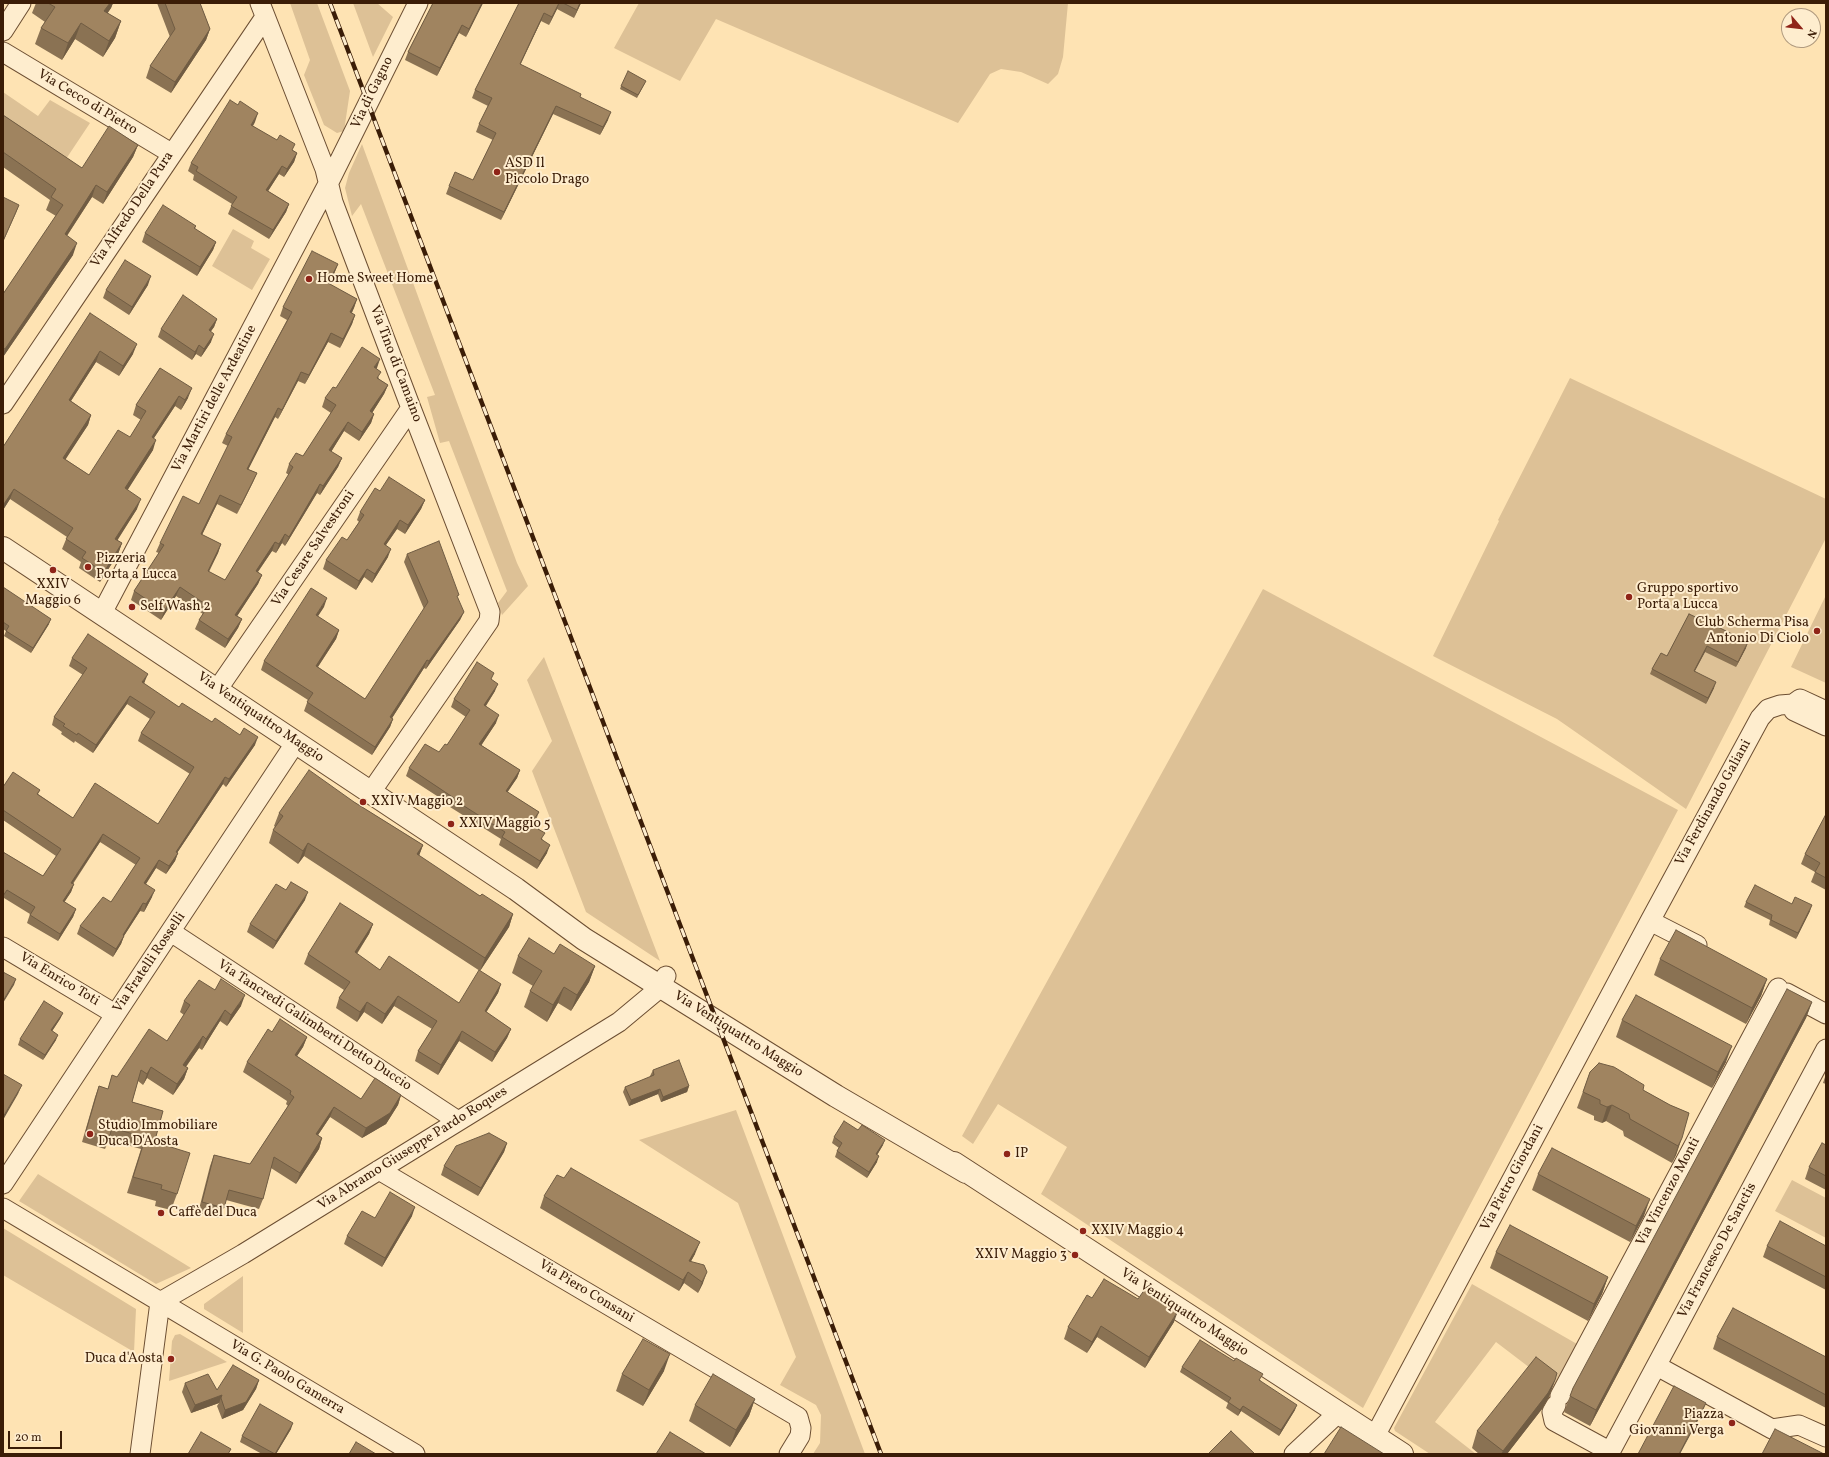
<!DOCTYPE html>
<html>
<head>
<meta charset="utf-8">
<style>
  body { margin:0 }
  #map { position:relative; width:1829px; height:1457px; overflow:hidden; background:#fee3b3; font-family:Vollkorn,serif }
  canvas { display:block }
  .frame { position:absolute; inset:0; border:4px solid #3b1d07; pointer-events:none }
  .north { position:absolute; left:1781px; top:8px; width:40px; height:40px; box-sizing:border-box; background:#feedce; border:1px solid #b09a7e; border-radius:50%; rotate:118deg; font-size:11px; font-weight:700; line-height:16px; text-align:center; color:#3b1d07 }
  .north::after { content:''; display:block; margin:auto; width:14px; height:18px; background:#8f2418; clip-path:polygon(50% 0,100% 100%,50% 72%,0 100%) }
  .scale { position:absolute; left:8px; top:1431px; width:54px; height:18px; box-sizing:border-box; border:2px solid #3b1d07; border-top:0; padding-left:5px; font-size:12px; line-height:14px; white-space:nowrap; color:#3b1d07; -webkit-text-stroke:3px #feedce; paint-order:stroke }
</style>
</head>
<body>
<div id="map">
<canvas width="1829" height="1457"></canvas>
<div class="frame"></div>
<div class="north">N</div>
<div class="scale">20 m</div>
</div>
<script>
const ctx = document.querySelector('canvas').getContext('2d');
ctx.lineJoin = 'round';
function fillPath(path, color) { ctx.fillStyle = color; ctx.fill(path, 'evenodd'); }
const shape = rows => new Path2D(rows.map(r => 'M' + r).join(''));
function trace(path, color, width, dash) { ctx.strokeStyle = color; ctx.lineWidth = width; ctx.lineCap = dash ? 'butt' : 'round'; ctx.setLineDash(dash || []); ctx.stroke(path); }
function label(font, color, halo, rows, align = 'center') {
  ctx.font = font + ' Vollkorn,serif'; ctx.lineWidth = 4; ctx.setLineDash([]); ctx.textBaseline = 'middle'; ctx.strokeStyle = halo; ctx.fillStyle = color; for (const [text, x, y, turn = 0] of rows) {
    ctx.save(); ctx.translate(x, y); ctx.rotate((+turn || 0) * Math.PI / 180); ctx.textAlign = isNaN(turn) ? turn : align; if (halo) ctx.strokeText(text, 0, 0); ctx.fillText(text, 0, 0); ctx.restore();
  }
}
const green = shape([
  [290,3,317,3,350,91,344,131,337,133,324,125,304,75,310,60],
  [353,3,377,3,393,17,373,57],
  [639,3,1068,3,1063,57,1058,74,1048,84,1021,72,1001,69,990,74,958,123,716,19,680,81,614,48],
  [3,92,38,116,50,100,90,123,64,162,3,120],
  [362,144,455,397,517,563,528,586,502,615,498,603,507,591,449,441,440,443,427,397,435,395,361,204,352,216,345,188,349,173],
  [233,229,254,241,251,248,270,259,252,290,212,266],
  [1570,378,1826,499,1826,538,1686,809,1557,719,1433,656,1499,521,1498,520],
  [1263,589,1678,810,1363,1408,1041,1194,1067,1147,998,1104,973,1144,962,1136],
  [1826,595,1826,683,1791,667],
  [544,657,660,961,586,912,532,771,552,741,527,680],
  [736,1110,865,1454,813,1454,820,1443,821,1415,816,1405,780,1385,796,1357,738,1203,639,1140],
  [38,1174,191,1268,156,1284,19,1201],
  [1792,1180,1826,1198,1826,1238,1775,1211],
  [3,1228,136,1309,134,1352,3,1275],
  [243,1276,243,1333,204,1309,204,1304],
  [1472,1284,1577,1344,1555,1387,1496,1342,1435,1422,1476,1454,1430,1454,1395,1431,1394,1428],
  [180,1334,227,1362,169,1381,172,1341,175,1335]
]);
const minor = shape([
  [260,3,325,169,333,202,411,408,490,612,489,621,371,792],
  [3,31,21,3],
  [3,52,171,153],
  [3,404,265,17],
  [102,613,328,184,418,3],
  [217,690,411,408],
  [1793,704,1794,711,1826,726],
  [1650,921,1697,945],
  [171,932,458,1121],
  [3,947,115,1014],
  [1787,993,1826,1014],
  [379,1170,793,1414,798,1417,801,1428,800,1436,789,1454],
  [3,1184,296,742],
  [3,1208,415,1454],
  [160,1302,243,1254,619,1022,655,992,666,976],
  [1657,1366,1772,1429,1799,1425,1826,1437],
  [1560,1396,1778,988],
  [1556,1405,1552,1412,1554,1421,1611,1452],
  [1375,1436,1650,921,1760,718,1768,709,1780,705,1793,704,1800,699,1826,711],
  [140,1454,160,1302],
  [1294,1454,1339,1412],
  [1609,1454,1826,1049]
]);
const tertiary = shape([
  [3,548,516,889,584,939,836,1096,966,1172],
  [954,1163,1402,1454]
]);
const rail = shape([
  [330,3,881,1454]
]);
const wall = shape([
  [36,3,113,3,111,8,107,13,121,21,115,38,103,57,75,39,62,60,35,44,41,28,45,22,32,13],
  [157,3,200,3,210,29,206,40,171,93,146,78,150,66,170,37],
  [433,3,483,3,466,37,459,33,437,76,405,60,408,52],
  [519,3,581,3,574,18,557,9,549,25,541,21,520,64,580,97,608,120,600,135,553,114,501,220,446,194,449,186,473,180,493,140,476,132,479,124,488,106,472,98,475,90],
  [645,83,637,98,620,89,621,86],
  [3,115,82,168,138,145,133,157,103,204,92,197,67,236,73,255,3,357,3,294,56,216,46,210,50,200,3,167],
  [255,122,253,126,297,153,294,162,284,177,279,174,268,191,289,204,286,212,269,239,228,214,232,204,193,180,194,175,188,171,191,163],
  [196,226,195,229,216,242,213,250,197,276,142,242,145,233],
  [338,264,334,274,329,284,357,299,352,313,355,315,352,324,340,348,328,342,305,384,298,381,278,419,275,417,248,469,257,473,253,482,237,514,217,504,202,535,221,544,218,553,209,572,225,580,289,475,286,473,289,464,303,456,331,413,322,407,325,398,336,388,376,369,379,379,388,385,384,394,372,413,374,414,371,423,359,441,344,431,331,452,342,458,338,467,320,495,317,493,285,546,282,543,276,553,272,551,258,572,262,575,258,584,237,616,242,619,238,628,225,648,195,629,199,620,203,614,176,596,161,620,131,600,134,591,159,553,156,552,160,543,199,504,228,446,222,443,226,434,287,320,280,316,283,307],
  [148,285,129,315,103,298,106,290],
  [90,313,133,354,119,376,96,362,71,401,91,415,88,425,65,459,89,475,130,437,141,420,133,415,136,405,160,368,188,398,181,410,175,406,154,438,153,450,127,490,137,509,117,540,122,543,118,554,100,582,79,568,81,562,62,549,67,537,10,499,3,510,3,447],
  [217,319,214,327,211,331,211,342,201,357,196,354,192,360,158,337,161,329],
  [380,491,425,500,421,509,405,534,397,529,386,545,388,557,372,583,364,577,356,590,323,569,326,560,347,540,359,522,357,520,360,512],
  [407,554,464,612,460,620,426,669,424,668,392,718,393,719,390,727,372,755,304,711,308,700,261,670,264,661,324,607,317,616,339,630,336,639,318,667,365,699,424,609,404,562],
  [3,587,49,624,31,653,4,636,6,631,3,629],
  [1689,614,1746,648,1736,667,1705,652,1695,671,1714,688,1706,704,1650,674,1652,669,1667,656],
  [72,658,145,681,144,684,179,707,212,722,255,745,226,787,223,784,177,853,178,853,175,861,166,874,156,868,146,884,152,897,144,912,140,911,124,936,121,944,113,957,77,934,80,926,111,902,136,865,100,842,73,884,74,884,71,892,64,902,76,909,73,917,58,941,27,923,30,914,4,898,3,899,3,852,43,876,56,856,3,820,3,787,40,790,38,794,73,818,158,824,190,774,138,741,141,733,150,719,127,704,93,753,75,741,74,743,61,734,62,732,52,725,54,717,83,675,69,666],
  [492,680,495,691,486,706,496,723,481,745,520,770,517,778,507,792,539,812,536,820,547,853,537,869,499,845,501,839,450,807,451,805,406,776,409,768,439,752,447,745,466,717,451,707,454,699],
  [354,802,423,845,419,856,480,896,513,914,509,927,480,971,304,856,298,864,269,843,273,830,275,827,274,826,279,813],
  [1826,814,1826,890,1811,882,1815,872,1801,864,1805,854],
  [286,890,305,900,273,949,247,932,250,924],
  [1746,902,1792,904,1810,911,1796,939,1769,925,1770,920,1744,907],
  [373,924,369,934,357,954,380,970,459,1003,501,984,498,993,486,1012,511,1029,507,1038,492,1062,459,1041,438,1075,415,1061,418,1051,432,1029,394,1006,382,1024,364,1012,357,1022,336,1008,339,998,344,990,304,964,308,954],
  [554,954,595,966,589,982,571,1011,558,1003,547,1022,524,1007,530,991,533,986,512,973,518,956],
  [1660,959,1767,979,1761,996,1746,1024,1654,975],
  [215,990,241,1006,227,1026,220,1021,202,1050,199,1048,186,1067,188,1068,184,1079,173,1095,147,1078,143,1085,138,1081,132,1102,163,1111,154,1142,177,1194,171,1210,155,1206,156,1201,127,1193,141,1149,109,1140,105,1149,82,1142,95,1097,99,1086,108,1089,112,1075,117,1077,167,1041,184,1015,180,1012,184,1001],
  [1812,1002,1806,1018,1590,1426,1564,1412,1573,1388],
  [63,1013,60,1019,52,1031,56,1040,43,1060,18,1045,20,1039],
  [1622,1020,1726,1062,1712,1088,1616,1037],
  [272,1032,307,1037,303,1047,297,1056,361,1099,401,1095,398,1105,386,1124,362,1138,330,1117,318,1135,322,1138,319,1149,296,1184,271,1168,263,1199,259,1209,226,1200,220,1218,198,1213,210,1166,214,1155,250,1164,288,1106,286,1104,287,1101,243,1072,247,1062],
  [653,1070,689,1086,687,1092,661,1102,658,1094,629,1106,623,1092,625,1087,651,1077,650,1076],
  [1590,1072,1643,1090,1670,1105,1689,1113,1676,1155,1672,1163,1624,1136,1623,1131,1606,1121,1602,1123,1594,1120,1594,1116,1577,1108],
  [1826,1074,1826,1084,1823,1083],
  [834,1137,883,1145,877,1155,877,1162,867,1178,835,1157,837,1151,839,1148,832,1143],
  [507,1143,504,1152,478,1196,441,1175,444,1166],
  [1826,1145,1826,1190,1805,1179,1809,1167],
  [1538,1174,1644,1216,1630,1242,1532,1190],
  [544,1196,695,1254,691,1261,703,1283,698,1293,684,1283,679,1291,540,1208],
  [412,1216,382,1267,344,1244,347,1236,375,1218],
  [1767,1246,1826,1246,1826,1290,1763,1257],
  [1496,1252,1608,1277,1602,1294,1588,1321,1490,1268],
  [1092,1298,1138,1299,1174,1322,1145,1368,1097,1337,1087,1353,1064,1339,1068,1327],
  [1717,1337,1826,1357,1826,1408,1713,1349],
  [1182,1367,1261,1380,1260,1381,1295,1410,1279,1436,1241,1411,1238,1416,1226,1408,1228,1403,1180,1372],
  [664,1371,643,1406,616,1391,622,1374],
  [259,1380,256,1389,243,1410,222,1419,217,1406,219,1403,191,1413,182,1392,185,1383,217,1390],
  [1555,1380,1549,1397,1542,1409,1507,1454,1479,1454,1472,1448,1477,1431],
  [755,1399,749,1416,730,1447,689,1421,695,1405],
  [291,1429,276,1454,262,1454,240,1442,242,1436]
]);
const shadedWall = shape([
  [110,3,113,3,111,8,98,28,104,11],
  [482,3,483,3,466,37,469,29],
  [559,3,557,9,549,25,552,17],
  [580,3,581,3,574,18,577,10],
  [544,13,541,21,517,72,520,64],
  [121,21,115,38,103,57,109,41],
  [81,23,75,39,62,60,68,43],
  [462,25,459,33,437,76,440,68],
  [210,29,206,40,171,93,175,82],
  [556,106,553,114,501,220,504,212],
  [611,112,608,120,600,135,603,127],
  [258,113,255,122,248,133,251,125],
  [138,145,133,157,103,204,107,192],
  [297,153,294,162,284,177,287,169],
  [282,166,279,174,263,199,266,190],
  [96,185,92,197,60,246,65,234],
  [289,204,286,212,269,239,273,230],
  [19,205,16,213,3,242,3,241],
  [216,242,213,250,197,276,200,267],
  [77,243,73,255,3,357,3,354,5,349],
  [338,264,334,274,325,292,328,283],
  [151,276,148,285,129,315,132,307],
  [357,299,354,308,347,321,350,312],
  [355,315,352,324,340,348,343,339],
  [217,319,214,327,206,338,209,330],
  [331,333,328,342,305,384,309,375],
  [214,334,211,342,201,357,204,349],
  [137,344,133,354,119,376,123,366],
  [199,345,196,354,192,360,195,352],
  [100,351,96,362,65,410,69,400],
  [380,359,377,368,371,377,374,367],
  [301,372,298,381,278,419,282,410],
  [388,385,384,394,367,421,370,411],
  [192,388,188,398,181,410,185,400],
  [179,396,175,406,148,447,152,437],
  [278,408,275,417,244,478,247,469],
  [374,414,371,423,359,441,362,432],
  [91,415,88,425,60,468,63,458],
  [348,422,344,431,326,460,329,450],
  [156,440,153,450,122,499,125,488],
  [342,458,338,467,320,495,323,486],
  [257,473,253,482,237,514,241,505],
  [320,484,317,493,285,546,289,537],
  [14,489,10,499,3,510,4,504],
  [220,495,217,504,198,543,201,534],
  [141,499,137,509,112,549,115,539],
  [425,500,421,509,405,534,408,525],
  [400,520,397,529,381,552,384,544],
  [285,534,282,543,276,553,279,544],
  [275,542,272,551,252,580,256,571],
  [122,543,118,554,100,582,104,572],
  [221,544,218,553,204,580,208,571],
  [391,549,388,557,372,583,375,574],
  [367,569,364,577,356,590,359,581],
  [262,575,258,584,232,624,235,615],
  [180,587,176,596,161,620,164,611],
  [327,598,324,607,313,624,316,615],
  [464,612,460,620,426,669,429,661],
  [51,619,49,624,31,653,33,648],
  [242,619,238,628,225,648,228,639],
  [339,630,336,639,313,674,316,666],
  [1748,642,1746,648,1736,667,1738,662],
  [1707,646,1705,652,1692,676,1694,671],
  [427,660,424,668,387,726,390,717],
  [148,674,145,681,140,690,142,682],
  [1716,682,1714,688,1706,704,1708,698],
  [498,684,495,691,481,713,484,705],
  [130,696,127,704,93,753,96,745],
  [499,715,496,723,477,752,479,744],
  [393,719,390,727,372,755,375,747],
  [258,737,255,745,226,787,229,779],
  [520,770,517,778,503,799,506,791],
  [225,777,223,784,173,859,176,852],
  [103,834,100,842,68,890,71,883],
  [308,843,304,856,298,864,303,851],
  [423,845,418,858,417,854],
  [550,845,547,853,537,869,540,861],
  [178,853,175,861,166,874,169,866],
  [159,860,156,868,142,890,144,883],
  [74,884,71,892,60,909,63,901],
  [155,890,152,897,144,912,146,904],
  [308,892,305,900,273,949,276,941],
  [143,903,140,911,120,942,123,935],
  [1812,905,1810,911,1796,939,1798,933],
  [76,909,73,917,58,941,60,934],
  [513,914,509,927,480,971,485,958],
  [373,924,369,934,351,962,355,952],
  [124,936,121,944,113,957,116,949],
  [595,966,589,982,571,1011,577,995],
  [16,979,14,985,3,1003,3,1001],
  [1767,979,1761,996,1746,1024,1752,1008],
  [501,984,498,993,481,1021,485,1011],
  [564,987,558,1003,547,1022,553,1005],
  [245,995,241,1006,227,1026,231,1015],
  [398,996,394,1006,382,1024,385,1014],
  [367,1002,364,1012,357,1022,360,1012],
  [1812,1002,1806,1018,1590,1426,1596,1410],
  [225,1010,220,1021,202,1050,206,1039],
  [63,1013,60,1019,49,1036,51,1030],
  [511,1029,507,1038,492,1062,495,1052],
  [462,1031,459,1041,438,1075,441,1065],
  [58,1035,56,1040,43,1060,45,1055],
  [203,1036,199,1048,179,1076,183,1065],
  [307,1037,303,1047,291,1065,295,1055],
  [1732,1046,1726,1062,1712,1088,1718,1072],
  [151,1067,147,1078,143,1085,147,1074],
  [188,1068,184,1079,173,1095,177,1084],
  [22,1085,18,1094,3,1120,3,1117],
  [689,1086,687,1092,661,1102,663,1097],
  [660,1089,658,1094,629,1106,631,1100],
  [401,1095,398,1105,386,1124,362,1138,366,1128],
  [1612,1105,1606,1121,1602,1123,1607,1107],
  [334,1107,330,1117,312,1144,316,1134],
  [322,1138,319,1149,296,1184,300,1173],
  [1682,1138,1676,1155,1672,1163,1678,1146],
  [885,1140,883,1145,874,1160,876,1154],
  [507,1143,504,1152,478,1196,481,1188],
  [879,1156,877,1162,867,1178,869,1172],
  [1650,1199,1644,1216,1630,1242,1636,1226],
  [415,1207,412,1216,382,1267,385,1258],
  [700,1242,695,1254,685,1272,689,1261],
  [688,1272,684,1283,679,1291,683,1280],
  [707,1272,703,1283,698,1293,702,1282],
  [1608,1277,1602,1294,1588,1321,1594,1304],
  [1178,1311,1174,1322,1145,1368,1149,1357],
  [1101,1326,1097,1337,1087,1353,1092,1342],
  [670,1354,664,1371,643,1406,649,1390],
  [259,1380,256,1389,243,1410,222,1419,225,1410],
  [1555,1380,1549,1397,1542,1409,1507,1454,1501,1454,1503,1451],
  [222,1395,219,1403,191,1413,195,1405],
  [755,1399,749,1416,730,1447,736,1430],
  [1706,1403,1702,1413,1680,1454,1679,1454],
  [1297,1405,1295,1410,1279,1436,1281,1430],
  [1243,1406,1241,1411,1238,1416,1240,1410],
  [293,1423,291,1429,276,1454,275,1454]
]);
const building = shape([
  [48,3,110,3,104,11,121,21,109,41,81,23,68,43,41,28,55,7,48,3],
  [165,3,200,3,210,29,175,82,150,66,175,29,165,3],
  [433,3,482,3,469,29,462,25,440,68,408,52,433,3],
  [519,3,559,3,552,17,544,13,520,64,581,94,580,97,611,112,603,127,556,106,504,212,449,186,455,172,473,180,496,133,479,124,492,98,475,90,519,3],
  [563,3,580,3,577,10,563,3],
  [628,71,646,81,638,95,621,86,628,71],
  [230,100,238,105,240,101,258,113,251,125,277,140,280,135,295,144,292,150,297,153,287,169,282,166,266,190,289,204,273,230,231,206,237,197,196,171,198,167,191,163,230,100],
  [3,115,82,168,109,126,138,145,107,192,96,185,65,234,77,243,5,349,3,348,3,294,63,205,51,197,56,189,3,152,3,115],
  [3,197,19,205,3,241,3,197],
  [163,205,196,226,194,228,216,242,200,267,145,233,163,205],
  [312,251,338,264,328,283,357,299,350,312,355,315,343,339,331,333,309,375,301,372,282,410,278,408,247,469,257,473,241,505,220,495,201,534,221,544,208,571,225,580,293,467,289,464,296,453,303,456,336,405,325,398,333,387,336,388,362,347,380,359,374,367,381,372,377,378,388,385,370,411,374,414,362,432,348,422,329,450,342,458,323,486,320,484,289,537,285,534,279,544,275,542,256,571,262,575,235,615,242,619,228,639,199,620,208,606,180,587,164,611,134,591,164,545,160,543,183,496,199,504,232,437,226,434,292,312,283,307,312,251],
  [125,260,151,276,132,307,106,290,125,260],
  [183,295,217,319,209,330,214,334,204,349,199,345,195,352,161,329,183,295],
  [90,313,137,344,123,366,100,351,69,400,91,415,63,458,89,475,118,430,130,437,146,411,136,405,160,368,192,388,185,400,179,396,152,437,156,440,125,488,141,499,115,539,122,543,104,572,82,558,86,552,66,539,73,528,14,489,4,504,3,504,3,447,90,313],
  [389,477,425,500,408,525,400,520,384,544,391,549,375,574,367,569,359,581,326,560,342,537,347,540,364,515,360,512,375,488,380,491,389,477],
  [439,541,459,595,457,596,464,612,429,661,427,660,390,717,393,719,375,747,307,702,313,693,264,661,311,588,327,598,316,615,339,630,316,666,365,699,428,602,407,554,439,541],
  [3,587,51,619,33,648,6,631,9,626,3,622,3,587],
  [1689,614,1702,620,1702,619,1748,642,1738,662,1707,646,1694,671,1716,682,1708,698,1652,669,1661,653,1667,656,1689,614],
  [88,634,148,674,142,682,179,707,182,703,212,722,215,718,240,735,244,728,258,737,229,779,225,777,176,852,178,853,169,866,159,860,144,883,155,890,146,904,143,903,123,935,124,936,116,949,80,926,103,897,111,902,140,858,103,834,71,883,74,884,63,901,76,909,60,934,30,915,35,907,7,890,3,896,3,852,43,876,61,849,3,810,3,787,13,772,40,790,37,794,73,818,95,783,158,824,194,767,141,733,155,712,130,696,96,745,78,733,77,735,63,726,65,724,54,717,87,668,72,658,88,634],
  [477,662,494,673,491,679,498,684,484,705,499,715,479,744,520,770,506,791,539,812,534,819,541,823,538,829,545,833,541,839,550,845,540,861,502,837,505,832,453,799,454,798,409,768,425,744,439,752,445,744,447,745,470,710,454,699,477,662],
  [309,770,354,802,423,845,417,854,480,896,482,894,513,914,485,958,308,843,303,851,273,830,283,816,279,813,309,770],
  [1826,814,1826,878,1815,872,1820,863,1805,854,1826,814],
  [291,882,308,892,276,941,250,924,276,884,286,890,291,882],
  [1755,885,1792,904,1795,897,1812,905,1798,933,1771,920,1772,915,1746,902,1755,885],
  [340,903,373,924,355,952,380,970,389,956,459,1003,479,970,501,984,485,1011,511,1029,495,1052,462,1031,441,1065,418,1051,437,1021,398,996,385,1014,367,1002,360,1012,339,998,350,982,308,954,340,903],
  [1676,930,1767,979,1752,1008,1660,959,1676,930],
  [529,938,554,954,560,944,595,966,577,995,564,987,553,1005,530,991,542,971,518,956,529,938],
  [3,972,16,979,3,1001,3,972],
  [221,979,245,995,231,1015,225,1010,206,1039,203,1036,183,1065,188,1068,177,1084,151,1067,147,1074,141,1070,132,1102,163,1111,155,1140,112,1128,109,1138,86,1131,99,1086,108,1089,112,1075,117,1077,149,1029,167,1041,190,1005,184,1001,199,980,215,990,221,979],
  [1787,989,1812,1002,1596,1410,1570,1396,1573,1388,1787,989],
  [1636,995,1732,1046,1718,1072,1622,1020,1636,995],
  [44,1001,63,1013,51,1030,58,1035,45,1055,20,1039,44,1001],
  [280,1019,307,1037,295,1055,361,1099,375,1078,401,1095,390,1113,366,1128,334,1107,316,1134,322,1138,300,1173,274,1157,263,1199,229,1190,224,1208,202,1202,214,1155,250,1164,294,1097,290,1094,291,1091,247,1062,268,1029,272,1032,280,1019],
  [679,1060,689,1086,663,1097,660,1089,631,1100,625,1087,654,1075,653,1070,679,1060],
  [1599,1063,1614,1067,1644,1085,1643,1090,1670,1105,1689,1113,1682,1138,1678,1146,1630,1119,1629,1114,1612,1105,1607,1107,1600,1104,1600,1100,1583,1092,1590,1072,1599,1063],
  [3,1074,22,1085,3,1117,3,1074],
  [844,1121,858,1130,862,1125,885,1140,876,1154,879,1156,869,1172,837,1151,842,1143,834,1137,844,1121],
  [489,1133,507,1143,481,1188,444,1166,456,1146,489,1133],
  [145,1139,190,1153,177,1194,161,1189,162,1185,133,1177,145,1139],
  [1822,1143,1826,1145,1826,1176,1809,1167,1822,1143],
  [1552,1148,1650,1199,1636,1226,1538,1174,1552,1148],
  [571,1168,700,1242,689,1261,704,1265,707,1272,702,1282,688,1272,683,1280,544,1196,557,1175,564,1178,571,1168],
  [390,1192,415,1207,385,1258,347,1236,362,1211,375,1218,390,1192],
  [1780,1221,1826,1246,1826,1277,1767,1246,1780,1221],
  [1510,1225,1608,1277,1594,1304,1496,1252,1510,1225],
  [1104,1279,1138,1299,1145,1289,1178,1311,1149,1357,1101,1326,1092,1342,1068,1327,1087,1295,1092,1298,1104,1279],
  [1733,1308,1826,1357,1826,1395,1717,1337,1733,1308],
  [643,1339,670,1354,649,1390,622,1374,643,1339],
  [1200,1340,1234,1361,1236,1358,1263,1374,1259,1380,1297,1405,1281,1430,1243,1406,1240,1410,1228,1402,1231,1398,1182,1367,1200,1340],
  [1536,1357,1557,1373,1555,1380,1548,1393,1503,1451,1477,1431,1536,1357],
  [233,1365,259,1380,246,1402,225,1410,221,1398,222,1395,195,1405,185,1383,208,1374,217,1390,233,1365],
  [713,1374,755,1399,736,1430,695,1405,713,1374],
  [1674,1386,1706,1403,1679,1454,1638,1454,1674,1386],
  [260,1404,293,1423,275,1454,242,1436,260,1404],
  [1341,1427,1384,1454,1324,1454,1341,1427],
  [1775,1429,1824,1454,1762,1454,1775,1429],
  [1231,1431,1255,1454,1208,1454,1231,1431],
  [201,1432,231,1449,228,1454,188,1454,201,1432],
  [670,1432,706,1454,656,1454,670,1432],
  [356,1442,376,1454,349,1454,356,1442]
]);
const markers = [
  [497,172,4,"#8f2418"],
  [309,279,4,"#8f2418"],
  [88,567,4,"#8f2418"],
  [53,570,4,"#8f2418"],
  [1629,597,4,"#8f2418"],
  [132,607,4,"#8f2418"],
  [1817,631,4,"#8f2418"],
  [363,802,4,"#8f2418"],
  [451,824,4,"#8f2418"],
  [90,1134,4,"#8f2418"],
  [1007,1154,4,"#8f2418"],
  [161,1213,4,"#8f2418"],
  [1083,1231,4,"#8f2418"],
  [1075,1255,4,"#8f2418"],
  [171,1359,4,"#8f2418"],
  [1732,1423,4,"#8f2418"]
];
const streetNames = [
  ["Via di Gagno",373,93,-64],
  ["Via Cecco di Pietro",87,103,31],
  ["Via Alfredo Della Pura",133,210,-56],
  ["Via Tino di Camaino",395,364,69],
  ["Via Martiri delle Ardeatine",215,399,-62],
  ["Via Cesare Salvestroni",314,549,-56],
  ["Via Ventiquattro Maggio",260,718,34],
  ["Via Ferdinando Galiani",1714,803,-61],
  ["Via Fratelli Rosselli",150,963,-56],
  ["Via Enrico Toti",59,980,31],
  ["Via Tancredi Galimberti Detto Duccio",314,1026,33],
  ["Via Ventiquattro Maggio",738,1035,32],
  ["Via Abramo Giuseppe Pardo Roques",413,1149,-32],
  ["Via Pietro Giordani",1513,1178,-62],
  ["Via Vincenzo Monti",1669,1192,-62],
  ["Via Francesco De Sanctis",1718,1251,-62],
  ["Via Piero Consani",586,1292,31],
  ["Via Ventiquattro Maggio",1184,1313,33],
  ["Via G. Paolo Gamerra",287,1378,31]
];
const poiNames = [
  ["ASD Il",505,164],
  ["Piccolo Drago",505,180],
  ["Home Sweet Home",317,279],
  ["Pizzeria",96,559],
  ["Porta a Lucca",96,575],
  ["XXIV",53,585,"center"],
  ["Maggio 6",53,601,"center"],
  ["Gruppo sportivo",1637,589],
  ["Porta a Lucca",1637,605],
  ["Self Wash 2",140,607],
  ["Club Scherma Pisa",1809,623,"right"],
  ["Antonio Di Ciolo",1809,639,"right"],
  ["XXIV Maggio 2",371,802],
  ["XXIV Maggio 5",459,824],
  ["Studio Immobiliare",98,1126],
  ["Duca D'Aosta",98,1142],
  ["IP",1015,1154],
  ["Caffè del Duca",169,1213],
  ["XXIV Maggio 4",1091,1231],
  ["XXIV Maggio 3",1067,1255,"right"],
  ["Duca d'Aosta",163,1359,"right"],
  ["Piazza",1724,1415,"right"],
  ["Giovanni Verga",1724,1431,"right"]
];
fillPath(green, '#ddc196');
trace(minor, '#6c4e32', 21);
trace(tertiary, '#6c4e32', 24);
trace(minor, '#feedce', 19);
trace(tertiary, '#feedce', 22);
trace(rail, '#3b1d07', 4.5);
trace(rail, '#feedce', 3, [9]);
fillPath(wall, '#8a7253');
fillPath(shadedWall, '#705c43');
fillPath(building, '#a08460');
trace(building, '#705c43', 1);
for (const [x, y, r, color] of markers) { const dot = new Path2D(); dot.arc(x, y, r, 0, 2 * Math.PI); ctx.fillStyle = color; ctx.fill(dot); trace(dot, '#feedce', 1.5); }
label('14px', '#3b1d07', '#feedce', streetNames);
label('14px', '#3b1d07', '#feedce', poiNames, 'left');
</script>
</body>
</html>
